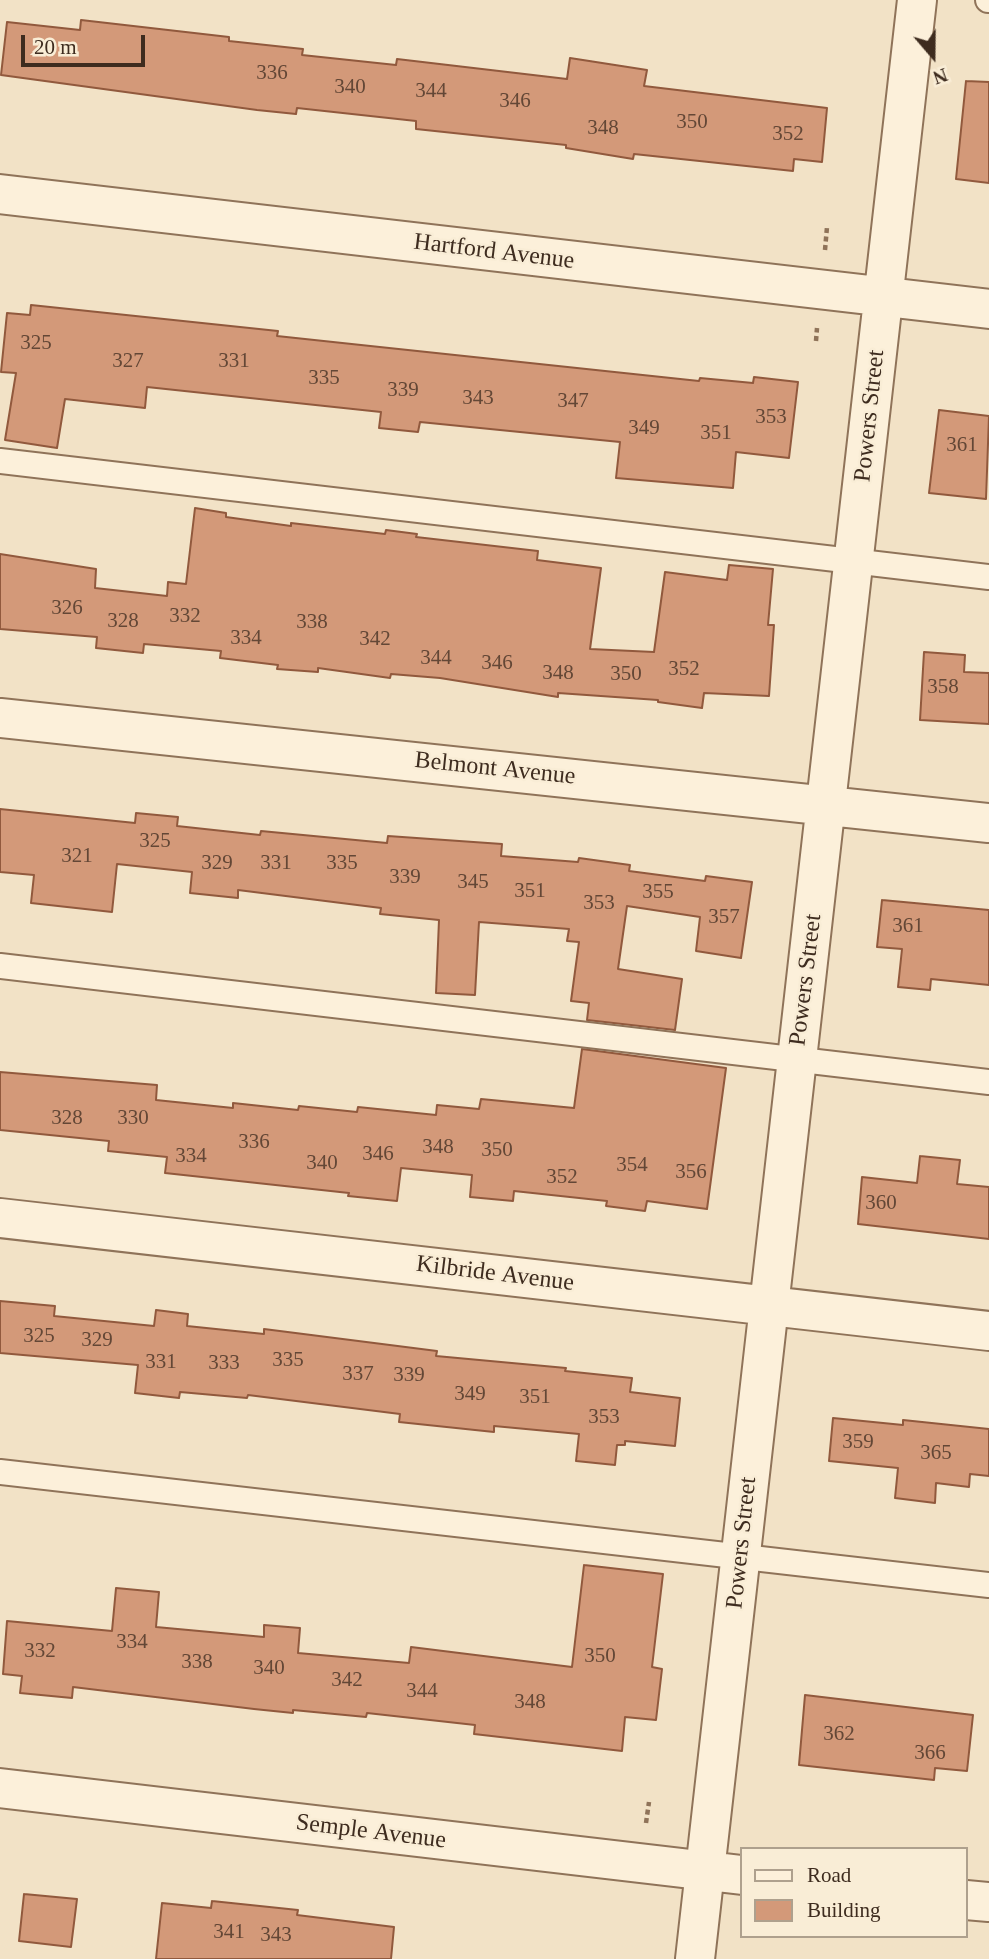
<!DOCTYPE html>
<html>
<head>
<meta charset="utf-8">
<style>
  body { margin:0 }
  #map { position:relative; width:989px; height:1959px; overflow:hidden; background:#f2e2c6; font-family:Georgia,serif }
  canvas { display:block }
  .legend { position:absolute; left:740px; top:1847px; width:228px; height:91px; box-sizing:border-box; background:#f9edd6; border:2px solid #aea08d; margin:0; padding:9px 12px; list-style:none; font-size:21px; color:#3e2c1f }
  .legend li { display:flex; align-items:center; gap:14px; height:35px }
  .legend b { width:35px; border:2px solid #aea08d }
  .north { position:absolute; left:898px; top:21px; width:70px; height:70px; -webkit-text-stroke:5px #f9edd6; paint-order:stroke; rotate:160deg; font-size:19px; font-weight:700; line-height:28px; text-align:center; color:#3e2c1f }
  .north::after { content:''; display:block; margin:auto; width:24px; height:32px; background:#3e2c1f; clip-path:polygon(50% 0,100% 100%,50% 72%,0 100%) }
  .scale { position:absolute; left:21px; top:35px; width:124px; height:32px; box-sizing:border-box; border:4px solid #3e2c1f; border-top:0; padding-left:9px; font-size:21px; line-height:24px; white-space:nowrap; color:#3e2c1f; -webkit-text-stroke:5px #f9edd6; paint-order:stroke }
</style>
</head>
<body>
<div id="map">
<canvas width="989" height="1959"></canvas>
<ul class="legend">
<li><b style="height:9px;background:#fcf0da"></b>Road</li>
<li><b style="height:19px;background:#d39979"></b>Building</li>
</ul>
<div class="north">N</div>
<div class="scale">20 m</div>
</div>
<script>
const ctx = document.querySelector('canvas').getContext('2d');
ctx.lineJoin = 'round';
function fillPath(path, color) { ctx.fillStyle = color; ctx.fill(path, 'evenodd'); }
const shape = rows => new Path2D(rows.map(r => 'M' + r).join(''));
function trace(path, color, width, dash) { ctx.strokeStyle = color; ctx.lineWidth = width; ctx.lineCap = dash ? 'butt' : 'round'; ctx.setLineDash(dash || []); ctx.stroke(path); }
function label(font, color, halo, rows, align = 'center') {
  ctx.font = font + ' Georgia,serif'; ctx.lineWidth = 5; ctx.setLineDash([]); ctx.textBaseline = 'middle'; ctx.strokeStyle = halo; ctx.fillStyle = color; for (const [text, x, y, turn = 0] of rows) {
    ctx.save(); ctx.translate(x, y); ctx.rotate((+turn || 0) * Math.PI / 180); ctx.textAlign = isNaN(turn) ? turn : align; if (halo) ctx.strokeText(text, 0, 0); ctx.fillText(text, 0, 0); ctx.restore();
  }
}
const building = shape([
  [81,20,229,37,229,41,303,49,302,55,396,65,397,59,567,79,570,58,647,70,644,86,827,108,822,162,794,159,793,171,634,154,633,159,566,148,566,145,416,129,416,121,297,108,296,114,257,110,1,75,7,22,80,30,81,20],
  [966,81,989,82,989,183,956,179,966,81],
  [31,305,278,331,277,336,361,345,699,381,700,378,753,383,754,377,798,382,789,458,736,452,733,488,616,478,620,442,420,422,418,432,379,428,381,412,147,387,145,408,65,399,57,448,5,440,16,373,1,372,7,313,30,315,31,305],
  [939,410,989,416,986,499,929,493,939,410],
  [195,508,226,513,226,517,291,526,291,523,385,534,386,530,417,534,416,537,538,551,537,560,601,568,590,649,654,652,665,572,727,580,729,565,773,569,768,625,774,625,769,696,704,693,702,708,658,702,658,700,558,693,558,697,440,678,391,674,390,678,318,668,318,672,277,669,278,665,220,658,221,651,144,644,143,653,96,648,97,637,0,629,0,554,96,569,95,588,167,596,168,582,186,584,195,508],
  [924,652,965,655,964,672,989,673,989,724,920,720,924,652],
  [0,809,135,823,136,813,178,817,177,826,260,835,261,831,387,843,388,836,502,844,501,856,578,862,579,858,630,865,629,871,705,881,706,876,752,882,741,958,696,951,700,917,627,906,618,969,682,979,675,1030,587,1020,589,1003,571,1001,579,942,567,941,569,929,479,922,475,995,436,993,439,920,380,914,381,908,238,890,238,898,190,893,192,872,117,864,112,912,31,903,34,875,0,872,0,809],
  [882,900,989,910,989,985,931,979,930,990,898,987,902,949,877,947,882,900],
  [582,1049,726,1068,707,1209,647,1201,645,1211,606,1206,607,1201,514,1191,513,1201,470,1197,472,1175,401,1168,397,1201,348,1196,349,1193,165,1173,167,1157,108,1151,109,1141,0,1130,0,1072,157,1085,156,1100,233,1108,233,1103,298,1110,299,1106,357,1112,358,1107,436,1115,437,1105,479,1109,481,1099,574,1108,582,1049],
  [920,1156,960,1160,957,1184,989,1187,989,1239,858,1224,862,1177,917,1183,920,1156],
  [0,1301,55,1306,54,1316,154,1326,156,1310,188,1314,187,1326,264,1334,264,1329,437,1351,436,1356,566,1368,565,1371,632,1378,630,1392,680,1398,675,1446,625,1441,625,1445,617,1445,615,1465,576,1461,579,1434,494,1426,494,1432,399,1422,400,1414,248,1395,247,1398,180,1392,179,1398,135,1393,138,1365,0,1353,0,1301],
  [833,1418,903,1425,903,1420,989,1429,989,1476,970,1474,969,1487,936,1483,935,1503,895,1498,898,1468,829,1461,833,1418],
  [584,1565,663,1574,652,1667,662,1669,656,1720,625,1717,622,1751,474,1734,475,1725,367,1713,366,1717,293,1710,293,1713,254,1709,73,1687,72,1698,20,1693,22,1676,3,1674,7,1621,112,1631,116,1588,159,1592,156,1627,264,1637,264,1625,300,1628,298,1653,409,1663,411,1647,572,1667,584,1565],
  [805,1695,973,1715,967,1771,935,1768,934,1780,799,1765,805,1695],
  [24,1894,77,1899,71,1947,19,1941,24,1894],
  [212,1901,298,1910,297,1915,394,1927,391,1959,156,1959,162,1903,211,1908,212,1901]
]);
const path = shape([
  [825,250,827,227],
  [816,341,817,328],
  [646,1823,649,1802]
]);
const service = shape([
  [988,0,989,0],
  [0,461,989,577],
  [0,966,989,1082],
  [0,1472,989,1585]
]);
const minor = shape([
  [0,194,989,309],
  [0,718,989,823],
  [0,1218,989,1331],
  [0,1788,742,1875],
  [966,1900,989,1902],
  [695,1959,917,0]
]);
const numberNames = [
  ["336",272,73],
  ["340",350,87],
  ["344",431,91],
  ["346",515,101],
  ["350",692,122],
  ["348",603,128],
  ["352",788,134],
  ["325",36,343],
  ["327",128,361],
  ["331",234,361],
  ["335",324,378],
  ["339",403,390],
  ["343",478,398],
  ["347",573,401],
  ["353",771,417],
  ["349",644,428],
  ["351",716,433],
  ["361",962,445],
  ["326",67,608],
  ["332",185,616],
  ["328",123,621],
  ["338",312,622],
  ["334",246,638],
  ["342",375,639],
  ["344",436,658],
  ["346",497,663],
  ["352",684,669],
  ["348",558,673],
  ["350",626,674],
  ["358",943,687],
  ["325",155,841],
  ["321",77,856],
  ["329",217,863],
  ["331",276,863],
  ["335",342,863],
  ["339",405,877],
  ["345",473,882],
  ["351",530,891],
  ["355",658,892],
  ["353",599,903],
  ["357",724,917],
  ["361",908,926],
  ["328",67,1118],
  ["330",133,1118],
  ["336",254,1142],
  ["348",438,1147],
  ["350",497,1150],
  ["346",378,1154],
  ["334",191,1156],
  ["340",322,1163],
  ["354",632,1165],
  ["356",691,1172],
  ["352",562,1177],
  ["360",881,1203],
  ["325",39,1336],
  ["329",97,1340],
  ["335",288,1360],
  ["331",161,1362],
  ["333",224,1363],
  ["337",358,1374],
  ["339",409,1375],
  ["349",470,1394],
  ["351",535,1397],
  ["353",604,1417],
  ["359",858,1442],
  ["365",936,1453],
  ["334",132,1642],
  ["332",40,1651],
  ["350",600,1656],
  ["338",197,1662],
  ["340",269,1668],
  ["342",347,1680],
  ["344",422,1691],
  ["348",530,1702],
  ["362",839,1734],
  ["366",930,1753],
  ["341",229,1932],
  ["343",276,1935]
];
const streetNames = [
  ["Hartford Avenue",494,252,7],
  ["Powers Street",870,416,-84],
  ["Belmont Avenue",495,769,6],
  ["Powers Street",806,980,-83],
  ["Kilbride Avenue",495,1274,7],
  ["Powers Street",742,1543,-84],
  ["Semple Avenue",371,1832,7]
];
fillPath(building, '#d39979');
trace(building, '#91593d', 2);
trace(service, '#8f7359', 28);
trace(minor, '#8f7359', 42);
trace(path, '#8f7359', 4.5, [5, 3.5]);
trace(service, '#fcf0da', 24);
trace(minor, '#fcf0da', 38);
label('21px', '#634736', null, numberNames);
label('24px', '#3e2c1f', '#f9edd6', streetNames);
</script>
</body>
</html>
